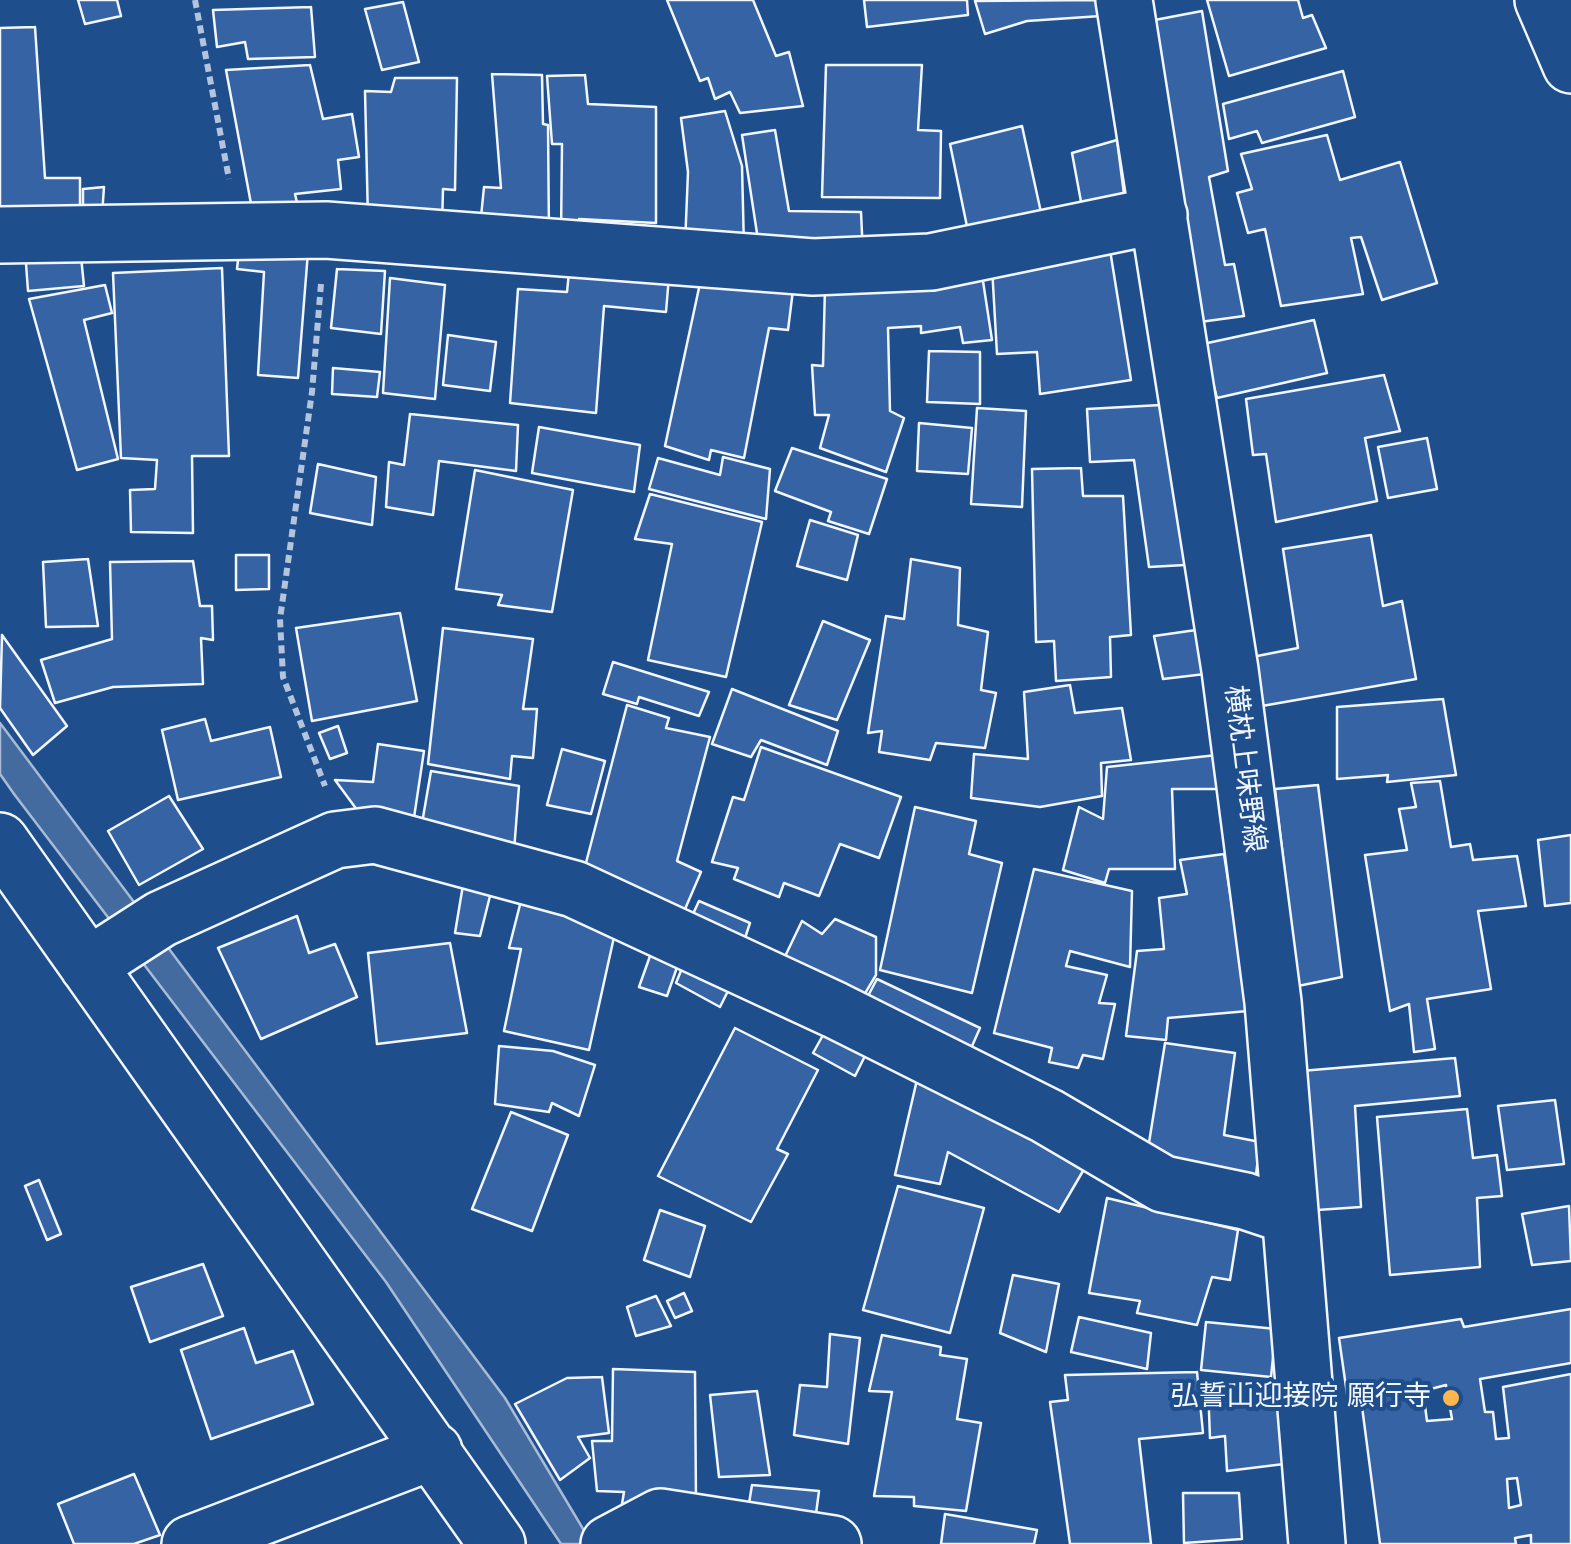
<!DOCTYPE html>
<html>
<head>
<meta charset="utf-8">
<style>
  body { margin:0 }
  canvas { display:block; background:#1f4e8c }
</style>
</head>
<body>
<canvas width="1571" height="1544"></canvas>
<script>
const ctx = document.querySelector('canvas').getContext('2d');
ctx.lineJoin = 'round';
function fillPath(path, color) { ctx.fillStyle = color; ctx.fill(path, 'evenodd'); }
const shape = rows => new Path2D(rows.map(r => 'M' + r).join(''));
function trace(path, color, width, dash) { ctx.strokeStyle = color; ctx.lineWidth = width; ctx.lineCap = dash ? 'butt' : 'round'; ctx.setLineDash(dash || []); ctx.stroke(path); }
function label(font, color, halo, rows, align = 'center') {
  ctx.font = font + ' Jost,"Noto Sans JP",sans-serif'; ctx.lineWidth = 8; ctx.setLineDash([]); ctx.textBaseline = 'middle'; ctx.strokeStyle = halo; ctx.fillStyle = color; for (const [text, x, y, turn = 0] of rows) {
    ctx.save(); ctx.translate(x, y); ctx.rotate((+turn || 0) * Math.PI / 180); ctx.textAlign = isNaN(turn) ? turn : align; if (halo) ctx.strokeText(text, 0, 0); ctx.fillText(text, 0, 0); ctx.restore();
  }
}
const water = shape([
  [0,723,505,1398,592,1544,561,1544,386,1282,14,794,0,774,0,723]
]);
const building = shape([
  [78,0,117,0,121,16,85,24,78,0],
  [667,0,753,0,776,56,789,52,803,106,740,113,730,92,715,99,708,78,700,81,667,0],
  [864,0,967,0,968,15,867,27,864,0],
  [1098,0,1101,16,1027,21,985,34,975,1,1098,0],
  [1207,0,1298,0,1303,18,1312,15,1326,48,1229,76,1207,0],
  [403,2,419,62,382,70,365,9,403,2],
  [311,7,315,57,248,59,245,42,217,47,213,10,311,7],
  [1202,11,1228,171,1209,177,1225,265,1234,264,1244,316,1200,322,1139,23,1202,11],
  [35,27,45,178,80,178,80,218,0,221,0,28,35,27],
  [310,65,323,119,352,114,359,157,338,160,341,189,295,194,298,207,252,209,226,70,310,65],
  [826,65,922,65,918,130,941,131,940,198,822,197,826,65],
  [1343,71,1355,117,1262,143,1257,131,1229,139,1223,104,1343,71],
  [492,74,542,75,543,124,548,125,549,235,480,227,484,187,501,188,492,74],
  [585,75,588,104,656,107,656,223,579,219,577,239,561,236,562,144,552,144,547,76,585,75],
  [395,78,457,78,455,190,443,189,442,226,368,220,365,91,391,92,395,78],
  [725,111,742,166,744,248,685,245,688,172,681,118,725,111],
  [1022,126,1044,226,970,241,950,144,1022,126],
  [775,130,789,211,861,212,863,255,760,253,742,135,775,130],
  [1327,135,1340,180,1400,162,1437,283,1382,300,1361,237,1351,238,1363,294,1281,306,1265,229,1248,233,1237,193,1252,189,1241,154,1327,135],
  [1117,140,1125,202,1082,207,1072,153,1117,140],
  [104,187,102,215,83,214,83,189,104,187],
  [309,239,298,378,258,375,264,272,237,269,240,243,309,239],
  [80,247,84,286,28,291,25,250,80,247],
  [1110,250,1131,380,1040,394,1037,352,997,354,992,267,1110,250],
  [570,262,669,276,666,312,604,306,596,413,510,403,518,289,567,292,570,262],
  [222,268,229,456,192,456,193,533,131,532,130,490,155,489,157,460,121,458,113,273,222,268],
  [981,268,992,340,963,343,960,327,921,333,921,326,888,328,890,411,904,418,886,472,820,448,829,415,815,415,812,365,823,366,825,287,981,268],
  [337,269,385,271,381,334,331,328,337,269],
  [702,274,794,282,788,330,769,328,744,458,711,450,709,460,665,446,702,274],
  [390,278,445,285,435,399,383,393,390,278],
  [105,285,112,313,84,320,118,459,77,470,29,299,105,285],
  [1314,320,1327,373,1217,398,1203,344,1314,320],
  [448,335,496,342,490,391,443,385,448,335],
  [929,351,980,352,980,404,927,402,929,351],
  [333,368,380,372,377,397,332,394,333,368],
  [1384,375,1400,431,1365,438,1377,501,1276,522,1266,454,1253,455,1246,399,1384,375],
  [1161,405,1185,565,1149,567,1134,460,1090,462,1087,409,1161,405],
  [977,408,1026,411,1022,507,971,504,977,408],
  [410,414,518,425,516,471,439,461,433,515,386,507,389,462,404,465,410,414],
  [919,423,972,428,968,474,917,471,919,423],
  [539,427,640,445,634,492,532,473,539,427],
  [1427,438,1437,489,1388,498,1378,447,1427,438],
  [792,448,887,479,869,534,828,521,831,512,775,491,792,448],
  [723,457,770,469,766,519,649,489,658,458,720,475,723,457],
  [318,464,376,477,372,525,310,513,318,464],
  [1081,468,1083,496,1123,496,1131,635,1110,637,1111,677,1056,681,1054,641,1036,642,1032,469,1081,468],
  [475,470,573,490,552,612,498,605,502,595,456,589,475,470],
  [650,494,762,522,726,677,648,660,672,544,635,539,650,494],
  [810,520,858,535,847,580,797,566,810,520],
  [1371,535,1383,606,1402,601,1416,679,1262,706,1252,657,1298,648,1283,549,1371,535],
  [236,555,269,555,269,589,236,590,236,555],
  [88,559,98,626,46,627,43,562,88,559],
  [911,559,960,568,958,625,988,632,981,690,996,693,985,748,936,743,930,760,879,752,882,731,868,733,886,616,904,619,911,559],
  [193,561,200,606,212,606,213,640,201,638,203,684,113,687,55,703,41,660,112,639,110,562,193,561],
  [400,613,417,701,312,721,296,628,400,613],
  [823,621,870,640,837,720,789,705,823,621],
  [443,628,533,639,523,709,537,709,533,758,512,756,510,779,428,764,443,628],
  [1196,630,1205,674,1163,679,1154,636,1196,630],
  [2,635,67,726,33,755,0,708,2,635],
  [613,662,709,692,699,716,639,697,637,704,603,694,613,662],
  [1070,685,1075,713,1122,708,1131,760,1101,763,1102,796,1040,807,971,798,974,754,1028,759,1024,692,1070,685],
  [732,689,838,731,827,765,761,740,751,757,712,744,732,689],
  [1443,699,1456,775,1387,782,1388,775,1337,779,1337,707,1443,699],
  [627,705,669,718,666,728,710,737,677,861,701,872,679,923,581,882,627,705],
  [205,719,211,741,270,727,281,777,178,800,162,730,205,719],
  [338,726,347,753,330,759,319,733,338,726],
  [378,744,424,751,412,831,366,822,335,780,373,782,378,744],
  [761,747,901,797,879,858,840,844,819,896,784,883,779,897,734,879,738,868,712,862,733,797,744,800,761,747],
  [562,749,605,761,591,814,547,805,562,749],
  [1217,755,1221,789,1172,789,1175,869,1109,869,1105,883,1063,870,1079,807,1103,819,1107,767,1217,755],
  [431,771,519,786,514,851,420,835,431,771],
  [1440,781,1451,847,1470,844,1473,860,1517,856,1526,906,1478,911,1491,989,1427,999,1435,1049,1414,1052,1409,1004,1390,1011,1365,855,1407,850,1399,809,1416,807,1411,783,1440,781],
  [1318,785,1342,977,1298,986,1275,789,1318,785],
  [169,796,203,849,139,885,108,831,169,796],
  [915,807,976,821,969,854,1002,863,972,993,880,970,915,807],
  [1571,835,1571,903,1545,906,1538,840,1571,835],
  [1224,854,1248,1011,1168,1018,1166,1040,1126,1036,1137,951,1164,949,1159,898,1187,894,1180,860,1224,854],
  [1034,869,1132,891,1130,967,1070,951,1066,966,1107,975,1099,1003,1115,1004,1103,1059,1083,1055,1078,1068,1049,1062,1052,1048,994,1033,1034,869],
  [464,879,493,884,480,936,455,933,464,879],
  [524,889,618,919,589,1050,504,1031,521,949,509,948,524,889],
  [699,901,750,923,740,953,687,927,699,901],
  [297,916,309,953,335,944,357,997,261,1039,218,948,297,916],
  [835,919,876,937,876,975,854,1012,778,971,802,921,822,934,835,919],
  [655,942,682,953,667,996,639,987,655,942],
  [450,943,467,1033,377,1044,368,953,450,943],
  [687,956,735,977,720,1007,676,983,687,956],
  [877,979,980,1028,965,1062,861,1009,877,979],
  [735,1028,818,1070,777,1149,788,1154,751,1222,658,1176,735,1028],
  [827,1028,868,1050,855,1076,813,1053,827,1028],
  [1165,1043,1235,1053,1224,1135,1260,1142,1255,1183,1174,1165,1148,1149,1165,1043],
  [499,1046,553,1051,595,1065,579,1116,552,1103,549,1112,495,1104,499,1046],
  [1455,1058,1460,1096,1355,1106,1361,1207,1317,1210,1301,1071,1455,1058],
  [919,1071,1090,1159,1059,1212,948,1152,940,1184,895,1175,919,1071],
  [1555,1100,1564,1164,1507,1170,1498,1106,1555,1100],
  [1467,1109,1473,1158,1497,1155,1502,1196,1477,1198,1480,1267,1390,1275,1377,1117,1467,1109],
  [511,1112,568,1135,532,1231,472,1209,511,1112],
  [39,1180,61,1234,47,1240,25,1186,39,1180],
  [898,1186,984,1208,950,1333,863,1310,898,1186],
  [1107,1198,1238,1230,1230,1280,1212,1277,1197,1325,1137,1313,1140,1301,1089,1293,1107,1198],
  [1569,1206,1571,1261,1532,1265,1522,1214,1569,1206],
  [660,1210,705,1226,690,1277,644,1260,660,1210],
  [203,1264,223,1316,150,1342,131,1287,203,1264],
  [1013,1275,1059,1284,1046,1352,1000,1333,1013,1275],
  [684,1293,692,1311,675,1318,667,1301,684,1293],
  [656,1296,671,1326,636,1336,627,1307,656,1296],
  [1571,1309,1571,1363,1480,1379,1485,1412,1493,1412,1496,1439,1509,1438,1503,1387,1571,1374,1571,1544,1531,1544,1531,1535,1515,1538,1516,1544,1380,1544,1361,1399,1348,1401,1339,1338,1461,1319,1464,1327,1571,1309],
  [1446,1385,1452,1419,1427,1421,1423,1391,1446,1385],
  [1517,1478,1521,1505,1509,1508,1507,1479,1517,1478],
  [1079,1317,1151,1333,1147,1369,1071,1352,1079,1317],
  [1206,1322,1276,1329,1271,1377,1201,1370,1206,1322],
  [244,1328,256,1363,293,1351,313,1404,211,1439,181,1350,244,1328],
  [830,1334,860,1338,848,1444,794,1435,800,1385,827,1387,830,1334],
  [882,1335,941,1347,940,1355,967,1359,957,1419,981,1423,966,1511,914,1506,914,1497,874,1496,892,1392,869,1391,882,1335],
  [613,1369,695,1372,696,1504,622,1504,624,1492,597,1491,592,1441,612,1441,613,1369],
  [1197,1372,1203,1433,1139,1439,1151,1544,1070,1544,1050,1402,1068,1400,1065,1375,1197,1372],
  [602,1377,609,1433,578,1437,590,1458,560,1480,515,1404,567,1378,602,1377],
  [1278,1382,1284,1464,1227,1471,1225,1436,1210,1438,1208,1386,1278,1382],
  [757,1391,770,1475,719,1477,710,1395,757,1391],
  [134,1474,160,1535,134,1544,74,1544,58,1504,134,1474],
  [752,1485,819,1491,814,1529,746,1522,752,1485],
  [1183,1493,1239,1493,1242,1539,1184,1543,1183,1493],
  [945,1514,1037,1530,1034,1544,941,1544,945,1514]
]);
const path = shape([
  [195,0,229,179],
  [321,284,312,392,280,619,283,677,325,786]
]);
const minor = shape([
  [1124,0,1230,670,1273,1002,1317,1544],
  [0,235,326,230,813,267,931,262,1159,215],
  [0,841,497,1544],
  [88,966,161,919,335,840,375,835,574,889,835,1010,1047,1116,1163,1184,1245,1201,1290,1216],
  [190,1544,434,1451],
  [609,1544,660,1517,833,1544]
]);
const major = shape([
  [1543,0,1571,65]
]);
const markers = [
  [1451,1398,10,"#ffb74d"]
];
const streetNames = [
  ["横枕上味野線",1243,769,83]
];
const poiNames = [
  ["弘誓山迎接院 願行寺",1431,1398]
];
fillPath(water, '#446ba0');
trace(water, '#a8bbd7', 2.5);
fillPath(building, '#3563a3');
trace(building, '#f2f6ff', 2.5);
trace(minor, '#f2f6ff', 60);
trace(major, '#f2f6ff', 60);
trace(path, '#b3c4dc', 6, [8, 5]);
trace(minor, '#1f4e8c', 55);
trace(major, '#1f4e8c', 55);
for (const [x, y, r, color] of markers) { const dot = new Path2D(); dot.arc(x, y, r, 0, 2 * Math.PI); ctx.fillStyle = color; ctx.fill(dot); trace(dot, '#1f4e8c', 4); }
label('28px', '#f2f6ff', '#1f4e8c', streetNames);
label('28px', '#f2f6ff', '#1f4e8c', poiNames, 'right');
</script>
</body>
</html>
